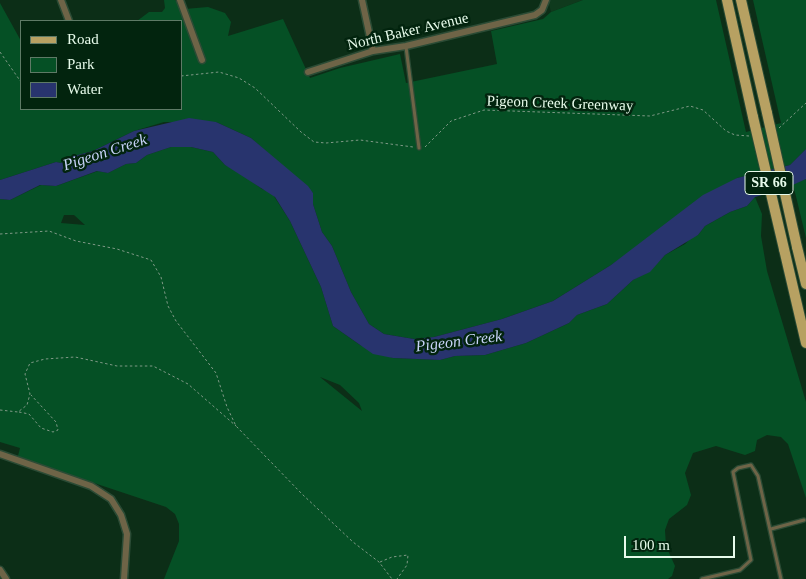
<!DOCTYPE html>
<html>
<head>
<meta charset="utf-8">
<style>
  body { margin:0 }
  #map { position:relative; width:806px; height:579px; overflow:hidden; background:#0c2e17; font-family:Georgia,serif }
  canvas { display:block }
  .legend { position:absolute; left:20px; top:20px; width:162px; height:90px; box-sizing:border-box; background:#02240e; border:1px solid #5e7a66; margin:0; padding:6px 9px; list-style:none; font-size:15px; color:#e7fbeb }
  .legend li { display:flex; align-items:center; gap:10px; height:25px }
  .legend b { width:25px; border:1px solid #5e7a66 }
  .scale { position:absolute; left:624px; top:536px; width:111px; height:22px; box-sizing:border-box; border:2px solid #e7fbeb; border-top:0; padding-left:6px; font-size:15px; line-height:18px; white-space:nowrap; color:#e7fbeb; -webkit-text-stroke:4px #02240e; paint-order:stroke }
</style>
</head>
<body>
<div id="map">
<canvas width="806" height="579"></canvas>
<ul class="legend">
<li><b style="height:6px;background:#b7a162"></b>Road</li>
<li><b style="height:14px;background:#055025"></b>Park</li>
<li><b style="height:14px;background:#28346e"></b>Water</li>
</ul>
<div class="scale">100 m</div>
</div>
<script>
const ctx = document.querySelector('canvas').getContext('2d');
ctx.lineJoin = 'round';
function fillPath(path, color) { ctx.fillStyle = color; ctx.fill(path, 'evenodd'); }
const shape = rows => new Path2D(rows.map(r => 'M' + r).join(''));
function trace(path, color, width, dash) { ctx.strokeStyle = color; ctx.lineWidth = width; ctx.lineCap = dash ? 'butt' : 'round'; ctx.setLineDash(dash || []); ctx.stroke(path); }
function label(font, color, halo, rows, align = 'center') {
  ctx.font = font + ' Georgia,serif'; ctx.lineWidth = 5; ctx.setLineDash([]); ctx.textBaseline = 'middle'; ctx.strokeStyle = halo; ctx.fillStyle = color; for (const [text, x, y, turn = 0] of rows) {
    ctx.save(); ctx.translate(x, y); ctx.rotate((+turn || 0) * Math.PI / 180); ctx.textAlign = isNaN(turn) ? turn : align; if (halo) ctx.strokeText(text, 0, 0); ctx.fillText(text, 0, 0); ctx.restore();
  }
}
const built = shape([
  [548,0,583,0,551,12]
]);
const green = shape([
  [164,0,175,0,185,9,208,7,225,13,231,22,228,36,283,19,310,78,340,68,400,54,406,83,497,64,491,31,543,19,551,12,583,0,716,0,746,132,781,123,753,0,806,0,806,149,790,165,737,178,611,265,553,301,502,319,434,337,414,339,384,334,369,324,351,292,332,246,322,232,313,204,313,193,251,138,216,122,164,122,134,131,93,151,67,158,61,163,56,162,0,180,0,3,21,41,21,109,181,109,181,21,137,21,149,12,162,12,165,8],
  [171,147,191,147,213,152,225,165,239,172,262,189,272,193,290,221,321,287,333,326,360,345,393,358,440,360,455,356,485,355,526,343,569,323,577,315,607,304,633,280,650,271,665,255,685,244,692,237,698,235,705,226,730,212,747,206,755,197,762,214,761,236,767,271,806,402,806,498,788,444,781,437,767,435,757,440,755,451,745,455,716,446,693,453,685,473,691,495,687,505,669,519,665,530,666,546,675,566,672,576,668,579,164,579,179,541,179,524,175,514,166,507,28,461,18,456,20,448,0,442,0,199,10,200,41,185,56,186,98,171,108,173,126,164,136,163,147,155],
  [64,215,74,215,85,225,61,223],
  [320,377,340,385,359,403,362,411],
  [806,179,806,238,793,184]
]);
const water = shape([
  [189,118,216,122,251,138,308,186,313,193,313,204,322,232,332,246,351,292,369,324,384,334,414,339,434,337,502,319,553,301,611,265,703,195,737,178,790,165,806,149,806,179,786,188,755,197,747,206,730,212,705,226,698,235,665,255,650,272,633,280,607,304,577,315,569,323,526,343,485,355,455,356,440,360,393,358,373,354,333,326,321,287,290,221,275,197,225,165,213,152,191,147,171,147,147,155,136,163,126,164,108,173,97,171,56,186,40,185,10,200,0,199,0,180,56,162,61,163,66,158,93,151,134,131]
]);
const path = shape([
  [0,52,21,82],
  [181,76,219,72,239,78,255,88,301,132,314,142,326,143,360,140,413,147],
  [779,128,806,103],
  [425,147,451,121,484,110,650,116,690,106,703,110,726,131,735,135,749,136],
  [0,234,49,231,76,241,117,249,151,260,161,277,168,306,176,321,216,373,227,407,236,426,302,494,353,542,379,562,392,579],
  [0,410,18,412,27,405,30,394,25,374,30,363,45,359,75,357,117,366,153,366,188,384,236,426],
  [19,412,29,414,41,428,53,432,58,430,56,422,31,395],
  [380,562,392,557,408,555,407,565,397,579]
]);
const lane = shape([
  [406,47,419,148],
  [771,529,804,520],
  [702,579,740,570,751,560,733,472,738,468,751,465,758,476,781,579]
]);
const street = shape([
  [61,0,69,21],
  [180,0,202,60],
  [362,0,373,51],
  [308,72,373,51,406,46,535,15,542,10,546,0],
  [0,454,91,486,111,499,121,515,127,534,124,579],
  [0,570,6,579]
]);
const primary = shape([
  [727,0,753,117],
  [741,0,767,113],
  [797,247,806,284],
  [784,249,806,343]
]);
const primaryBridge = shape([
  [767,113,797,247],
  [753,117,784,249]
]);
const shields = [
  [769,183,48]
];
const shieldNames = [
  ["SR 66",769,183]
];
const streetNames = [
  ["North Baker Avenue",408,32,-13],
  ["Pigeon Creek Greenway",560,104,2]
];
const waterNames = [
  ["Pigeon Creek",105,153,-18],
  ["Pigeon Creek",459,342,-7]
];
fillPath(built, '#0f3a1d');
fillPath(green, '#055025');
fillPath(water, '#28346e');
trace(lane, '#2b4b35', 5.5);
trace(street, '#2b4b35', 9);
trace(primary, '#2b4b35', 12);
trace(path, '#7f9986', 1, [2.5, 2.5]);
trace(lane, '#6e6447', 3);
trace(street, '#6e6447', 6);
trace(primary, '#b7a162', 10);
trace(primaryBridge, '#2b4b35', 12, []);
trace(primaryBridge, '#b7a162', 10);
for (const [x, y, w] of shields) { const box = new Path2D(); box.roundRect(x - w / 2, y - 11.5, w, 23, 4); ctx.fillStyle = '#02240e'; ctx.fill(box); trace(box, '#e7fbeb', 1); }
label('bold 14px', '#e7fbeb', null, shieldNames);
label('15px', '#e7fbeb', '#02240e', streetNames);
label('italic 16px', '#c8d3f8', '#02240e', waterNames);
</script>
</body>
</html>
